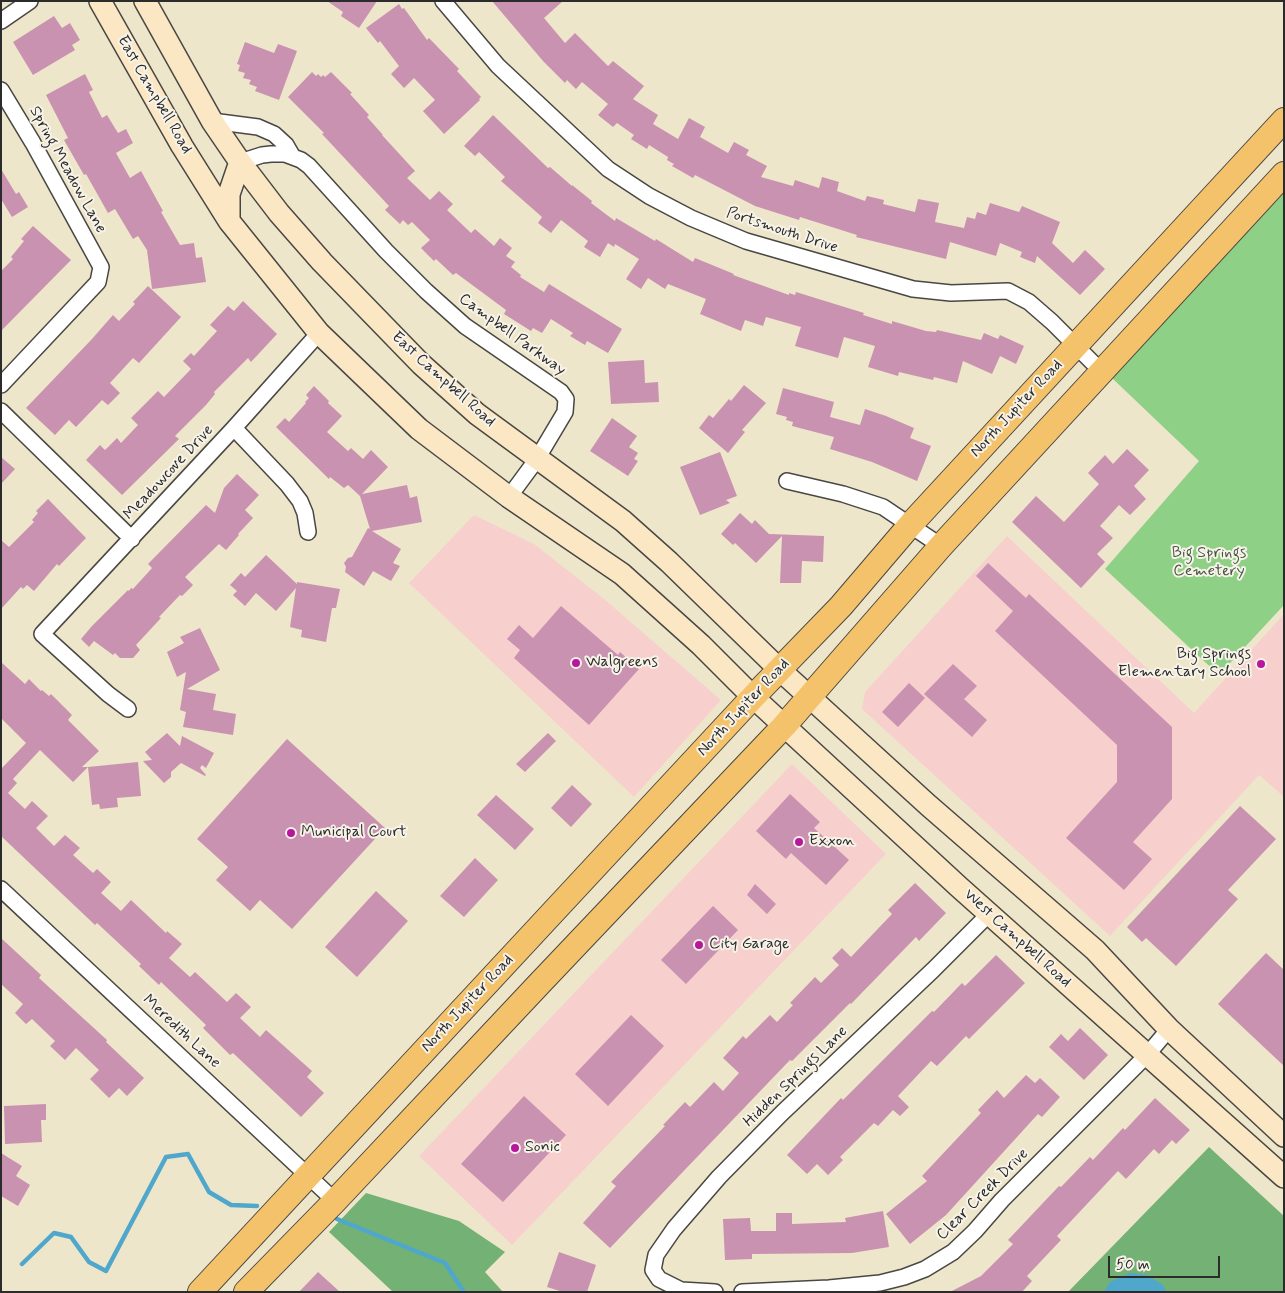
<!DOCTYPE html>
<html>
<head>
<meta charset="utf-8">
<style>
  body { margin:0 }
  #map { position:relative; width:1285px; height:1293px; overflow:hidden; background:#eee6ca; font-family:Mynerve,sans-serif }
  canvas { display:block }
  .frame { position:absolute; inset:0; border:2px solid #2b2b2b; pointer-events:none }
  .scale { position:absolute; left:1108px; top:1256px; width:112px; height:22px; box-sizing:border-box; border:2px solid #2b2b2b; border-top:0; padding-left:6px; font-size:15px; line-height:18px; white-space:nowrap; color:#2b2b2b; -webkit-text-stroke:4px #f7f3e8; paint-order:stroke }
</style>
</head>
<body>
<div id="map">
<canvas width="1285" height="1293"></canvas>
<div class="frame"></div>
<div class="scale">50 m</div>
</div>
<script>
const ctx = document.querySelector('canvas').getContext('2d');
ctx.lineJoin = 'round';
function fillPath(path, color) { ctx.fillStyle = color; ctx.fill(path, 'evenodd'); }
const shape = rows => new Path2D(rows.map(r => 'M' + r).join(''));
function trace(path, color, width, dash) { ctx.strokeStyle = color; ctx.lineWidth = width; ctx.lineCap = dash ? 'butt' : 'round'; ctx.setLineDash(dash || []); ctx.stroke(path); }
function label(font, color, halo, rows, align = 'center') {
  ctx.font = font + ' Mynerve,sans-serif'; ctx.lineWidth = 4; ctx.setLineDash([]); ctx.textBaseline = 'middle'; ctx.strokeStyle = halo; ctx.fillStyle = color; for (const [text, x, y, turn = 0] of rows) {
    ctx.save(); ctx.translate(x, y); ctx.rotate((+turn || 0) * Math.PI / 180); ctx.textAlign = isNaN(turn) ? turn : align; if (halo) ctx.strokeText(text, 0, 0); ctx.fillText(text, 0, 0); ctx.restore();
  }
}
const built = shape([
  [474,515,534,544,604,599,721,700,634,797,409,583],
  [1007,536,1194,713,1284,614,1284,797,1259,775,1110,936,862,709,865,692],
  [792,764,886,854,512,1245,419,1156]
]);
const green = shape([
  [1284,193,1284,605,1219,675,1105,569,1199,461,1112,378]
]);
const forest = shape([
  [1209,1147,1284,1216,1284,1292,1068,1292],
  [366,1193,459,1221,505,1252,485,1272,503,1292,393,1292,329,1232]
]);
const water = shape([
  [1130,1273,1147,1275,1163,1285,1167,1292,1104,1292,1110,1282]
]);
const stream = shape([
  [337,1219,445,1263,464,1292],
  [22,1264,54,1233,71,1237,89,1262,106,1271,166,1157,188,1154,209,1192,231,1205,257,1206]
]);
const building = shape([
  [327,1,377,1,359,28,341,16,343,12],
  [492,1,563,1,544,18,565,43,575,33,608,66,613,61,644,86,633,99,658,115,653,124,678,139,689,118,705,127,700,137,728,153,734,142,749,150,746,155,767,166,761,177,793,186,795,180,819,188,822,177,839,182,837,191,865,201,867,196,884,200,883,204,915,212,918,199,939,203,935,222,964,228,967,217,975,219,977,212,986,215,990,203,1019,212,1022,206,1060,222,1052,243,1073,263,1085,250,1105,269,1080,295,1037,256,1035,263,1020,257,1022,252,1000,243,996,256,950,242,946,259,856,237,857,235,800,217,799,220,755,206,695,175,693,178,672,166,674,164,667,160,668,157,649,145,647,149,631,139,634,135,617,123,613,127,598,115,608,104,582,82,576,89,567,80,565,83,543,61],
  [399,4,402,9,404,8,427,40,429,38,459,69,457,71,481,97,479,99,480,100,444,134,423,111,435,100,414,78,404,88,391,74,399,66,380,41,378,43,366,28],
  [54,16,62,28,70,23,80,40,72,45,75,50,33,75,13,42],
  [245,42,274,53,278,44,297,51,279,100,255,91,257,87,249,84,251,80,243,78,245,73,238,71,240,65,237,64],
  [312,72,316,76,318,74,321,77,323,75,325,77,331,72,352,93,350,94,369,115,367,117,383,135,382,135,415,171,407,178,430,200,439,191,453,204,447,210,471,233,475,229,494,246,500,238,512,248,506,256,515,262,511,267,521,275,520,277,544,292,549,284,622,329,608,353,587,341,585,345,570,336,573,333,551,319,542,333,533,328,531,331,504,314,506,310,456,273,453,275,436,259,434,261,421,248,430,240,412,222,408,225,403,220,400,224,385,210,389,206,322,134,324,133,288,97],
  [85,74,93,90,89,92,102,118,107,115,118,133,126,129,133,143,116,153,130,178,141,171,163,211,161,212,180,245,194,243,196,258,202,257,206,282,152,289,147,250,138,236,133,239,115,209,108,213,86,174,84,175,64,140,68,138,46,95],
  [493,115,548,168,550,167,572,186,572,185,592,201,591,203,615,221,616,218,655,241,656,239,693,262,695,258,734,274,733,275,789,295,789,293,795,295,796,292,864,313,863,315,892,324,892,321,926,331,936,332,937,330,981,340,984,333,998,339,1000,335,1024,346,1016,364,1000,356,992,374,963,361,957,383,934,377,933,380,899,372,898,376,868,367,875,346,844,337,838,358,795,346,801,327,766,317,763,326,745,320,741,331,700,314,706,299,668,284,665,289,648,278,641,289,626,279,639,259,615,244,614,247,608,243,600,257,584,247,588,241,561,220,551,233,538,223,542,217,501,181,505,177,479,152,475,156,464,146],
  [1,169,16,194,19,192,28,207,12,217,1,199],
  [33,226,71,260,1,331,1,271,13,259,11,257,24,241,21,239],
  [148,286,181,317,139,363,133,358,110,383,120,393,108,405,102,400,76,427,69,420,55,435,26,408,92,339,113,315,119,321,135,304,133,302],
  [243,301,277,334,251,362,248,358,214,392,215,394,206,405,175,436,179,439,122,495,86,460,100,445,105,450,117,438,121,443,138,425,131,418,158,391,164,397,191,369,183,361,191,353,194,356,217,331,210,325,228,306,234,311],
  [644,360,645,383,658,382,659,402,611,404,608,362],
  [744,385,766,403,742,430,745,432,728,453,699,428,709,415,713,418,729,399,731,401],
  [314,386,329,401,328,403,342,416,327,432,348,451,351,448,363,459,371,450,388,467,362,494,407,485,410,498,417,496,422,522,372,531,401,549,393,563,400,566,391,581,373,571,364,586,345,572,346,567,344,563,348,558,352,557,368,528,370,529,360,496,348,485,344,488,330,477,329,479,276,427,285,418,289,422,306,403,305,402,309,398,306,395],
  [783,388,834,402,830,417,860,425,865,409,886,416,914,428,910,438,931,446,917,481,872,462,830,449,834,437,792,426,793,422,786,420,787,417,776,414],
  [612,418,637,436,629,447,638,453,634,459,638,461,628,476,590,451],
  [1127,449,1149,470,1134,486,1146,499,1130,515,1119,505,1100,526,1113,538,1097,554,1105,562,1081,588,1012,522,1036,496,1064,522,1099,484,1088,473,1105,455,1113,464],
  [720,452,737,496,726,500,730,503,700,515,680,467],
  [1,457,15,469,1,484],
  [237,474,259,495,245,510,253,518,238,534,239,535,226,550,219,544,185,577,193,585,182,596,180,595,159,617,161,618,136,645,140,650,133,658,120,658,115,653,113,655,94,641,89,647,81,639,92,626,128,590,129,591,131,588,133,589,152,568,148,564,206,505,215,513,224,488],
  [48,499,86,538,59,566,57,564,34,591,27,585,23,589,21,587,1,609,1,540,9,547,34,522,32,520,38,513,36,511],
  [740,513,752,524,755,520,769,534,824,536,823,562,802,561,801,583,780,583,782,536,756,563,735,543,733,545,721,534],
  [266,555,297,584,297,582,340,589,336,608,332,608,326,642,301,637,302,630,290,627,296,588,276,611,256,593,245,606,233,595,237,591,230,585,241,573,245,577],
  [988,563,1026,598,1029,594,1172,727,1172,799,1133,842,1152,859,1124,890,1066,838,1117,782,1117,745,995,631,1013,611,976,576],
  [561,606,618,655,620,652,639,669,589,725,514,658,520,650,507,639,519,625,533,638],
  [200,628,220,670,187,689,216,694,213,710,236,714,233,735,183,727,186,712,180,710,186,672,177,677,167,652,184,643,180,637],
  [1,662,25,684,29,679,41,691,42,690,49,696,51,694,72,715,68,720,99,751,82,767,88,767,73,782,40,750,13,779,17,783,8,793,25,809,32,801,48,816,36,828,54,846,65,835,80,848,73,855,93,873,97,869,111,882,101,893,121,911,131,900,166,933,167,931,182,944,169,958,190,977,195,972,227,1002,236,993,251,1007,240,1018,260,1037,266,1030,312,1071,307,1077,324,1093,301,1117,233,1053,230,1055,203,1028,206,1025,161,982,159,985,139,966,141,964,97,923,95,925,1,836,1,769,26,743,1,718],
  [953,664,977,686,964,699,987,720,972,737,924,694],
  [909,683,925,698,898,727,882,712],
  [167,733,180,746,182,736,214,753,206,768,202,765,200,768,206,775,205,776,181,763,171,772,171,777,164,783,143,761,152,760,145,752],
  [548,733,556,741,525,772,516,764],
  [287,739,385,828,292,929,260,900,250,911,216,880,228,867,197,839],
  [138,762,141,796,117,798,118,807,100,809,99,804,92,805,88,767],
  [572,785,592,804,571,827,551,808],
  [790,794,820,822,814,828,849,860,826,885,791,853,786,859,756,831],
  [496,795,534,829,515,850,477,815],
  [1240,806,1276,839,1228,890,1238,899,1176,966,1146,938,1142,942,1127,927],
  [475,858,498,880,464,917,440,896],
  [915,883,946,913,919,941,916,937,851,1004,850,1003,792,1061,790,1060,610,1248,583,1223,616,1186,611,1182,665,1126,663,1125,685,1102,690,1107,714,1082,723,1091,739,1073,723,1058,743,1036,746,1039,770,1015,777,1022,793,1005,790,1003,815,977,821,983,839,965,832,958,842,948,851,957,892,914,888,910],
  [755,884,776,904,767,914,747,895],
  [376,891,408,921,357,977,325,947],
  [713,906,738,930,686,984,661,960],
  [1,938,41,975,39,978,107,1040,106,1042,144,1078,127,1096,119,1088,109,1098,90,1079,99,1070,76,1048,65,1060,50,1046,55,1041,32,1019,26,1024,15,1013,23,1004,1,984],
  [1266,953,1284,970,1284,1066,1218,1004],
  [996,955,1025,983,969,1039,966,1036,937,1066,931,1061,898,1096,909,1107,900,1116,893,1110,878,1126,874,1123,840,1157,843,1160,828,1175,817,1164,807,1174,787,1155,841,1098,843,1100,932,1011,934,1012,962,983,965,986],
  [631,1015,664,1046,608,1106,575,1074],
  [1080,1028,1108,1055,1084,1080,1049,1047,1061,1034,1068,1041],
  [1026,1075,1035,1083,1040,1078,1060,1097,1042,1117,1038,1114,946,1215,910,1244,886,1214,927,1181,922,1176,981,1113,978,1110,997,1090,1004,1098],
  [524,1096,566,1135,503,1202,461,1164],
  [1155,1098,1190,1130,1176,1144,1172,1140,1159,1154,1154,1149,1126,1179,1118,1171,1057,1236,1061,1240,1027,1276,1032,1281,1022,1292,950,1292,981,1276,1013,1244,1008,1240,1059,1186,1061,1187,1090,1157,1093,1160,1123,1128,1125,1130],
  [46,1104,46,1120,41,1120,42,1142,5,1144,4,1106],
  [1,1153,22,1166,16,1176,30,1185,18,1206,1,1196],
  [883,1211,889,1247,852,1253,752,1254,752,1259,725,1260,723,1219,750,1218,751,1231,776,1231,776,1213,792,1213,792,1224,846,1222,845,1218],
  [559,1252,596,1265,587,1292,563,1292,547,1287],
  [318,1272,340,1292,299,1292]
]);
const street = shape([
  [443,1,498,66,608,169,649,196,691,218,746,241,913,289,951,293,1008,291,1029,302,1052,322,1102,372],
  [1,21,30,1],
  [1,90,33,143,101,267,98,282,1,385],
  [212,121,258,127,274,134,286,145,293,157],
  [240,162,262,155,271,154,285,154,301,160,309,166,386,251,426,291,465,326,561,392,566,399,565,412,537,459,509,497],
  [1,411,132,539],
  [234,428,287,484,300,501,305,513,308,532],
  [787,481,843,494,883,507,941,546],
  [128,709,108,694,42,634,234,428,319,333],
  [1,889,335,1201],
  [715,1292,681,1290,659,1279,653,1270,656,1255,674,1229,719,1177,782,1113,933,970,989,914],
  [742,1292,829,1288,880,1283,904,1277,925,1269,953,1252,975,1231,1002,1200,1147,1055,1169,1029]
]);
const secondary = shape([
  [100,1,182,146,229,221,319,333,419,429,509,497,622,574,701,645,753,697,959,887,1284,1177],
  [145,1,212,121,240,162,279,213,322,262,421,364,477,414,623,521,669,562,780,670,928,805,1095,950,1169,1029,1284,1136],
  [229,220,229,194,240,162]
]);
const primary = shape([
  [200,1292,753,697,841,606,911,524,1284,120],
  [246,1292,335,1201,540,983,784,726,941,546,1284,174]
]);
const markers = [
  [576,663,5,"#b5179e"],
  [1261,664,5,"#b5179e"],
  [291,833,5,"#b5179e"],
  [799,842,5,"#b5179e"],
  [699,945,5,"#b5179e"],
  [515,1148,5,"#b5179e"]
];
const streetNames = [
  ["East Campbell Road",154,95,60],
  ["Spring Meadow Lane",67,170,61],
  ["Portsmouth Drive",782,231,18],
  ["Campbell Parkway",512,335,36],
  ["East Campbell Road",443,380,42],
  ["North Jupiter Road",1017,409,-47],
  ["Meadowcove Drive",169,473,-47],
  ["North Jupiter Road",744,708,-47],
  ["West Campbell Road",1017,939,42],
  ["North Jupiter Road",468,1004,-47],
  ["Meredith Lane",181,1032,43],
  ["Hidden Springs Lane",796,1077,-44],
  ["Clear Creek Drive",983,1195,-45]
];
const parkNames = [
  ["Big Springs",1209,554],
  ["Cemetery",1209,572]
];
const poiNames = [
  ["Big Springs",1251,655,"right"],
  ["Elementary School",1251,673,"right"],
  ["Walgreens",586,663],
  ["Municipal Court",301,833],
  ["Exxon",809,842],
  ["City Garage",709,945],
  ["Sonic",525,1148]
];
fillPath(built, '#f7d0cd');
fillPath(green, '#8fd087');
fillPath(forest, '#73b274');
fillPath(water, '#4fa7cc');
trace(stream, '#4fa7cc', 4.5);
fillPath(building, '#c992b0');
trace(street, '#484743', 18);
trace(secondary, '#484743', 24);
trace(primary, '#484743', 26);
trace(street, '#fff', 15);
trace(secondary, '#fbe7c3', 21);
trace(primary, '#f4c26a', 24);
for (const [x, y, r, color] of markers) { const dot = new Path2D(); dot.arc(x, y, r, 0, 2 * Math.PI); ctx.fillStyle = color; ctx.fill(dot); trace(dot, '#f7f3e8', 2); }
label('16px', '#2b2b2b', '#f7f3e8', streetNames);
label('16px', '#445442', '#f7f3e8', parkNames);
label('16px', '#2b2b2b', '#f7f3e8', poiNames, 'left');
</script>
</body>
</html>
